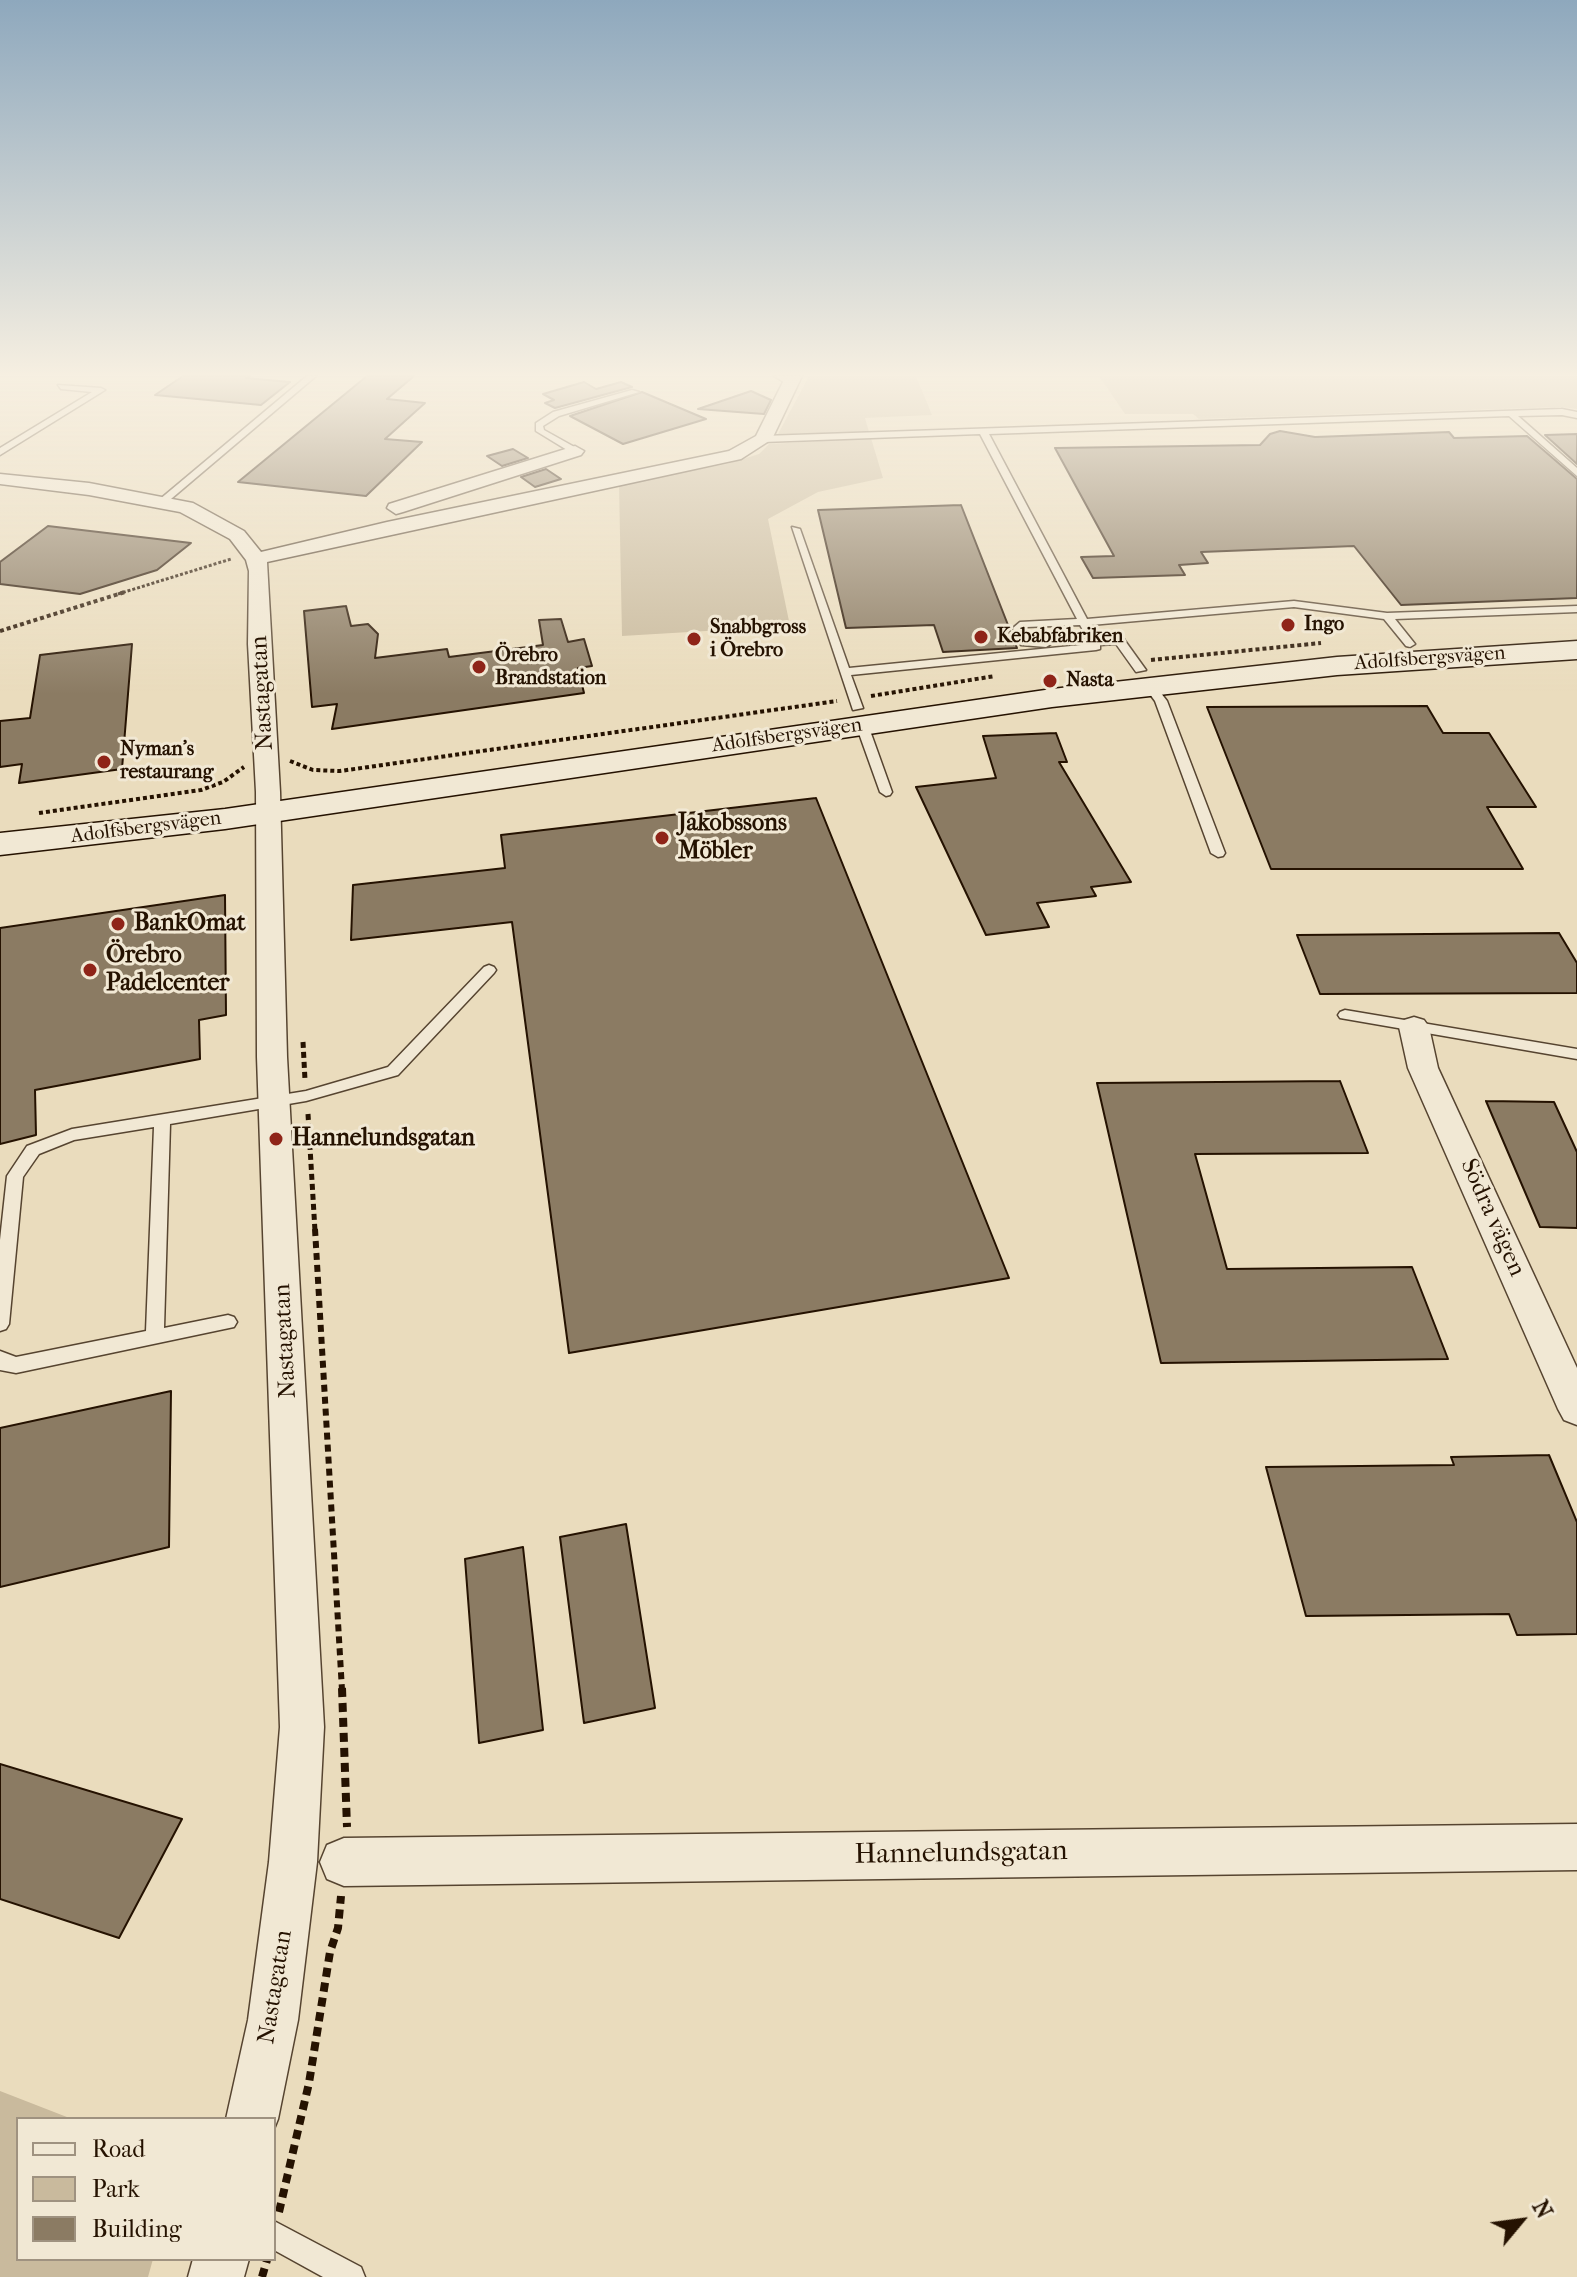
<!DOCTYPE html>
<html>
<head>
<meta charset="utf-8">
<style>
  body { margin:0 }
  #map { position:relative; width:1577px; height:2277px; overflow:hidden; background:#eadcbd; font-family:"IM FELL French Canon",serif }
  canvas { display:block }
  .legend { position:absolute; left:16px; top:2117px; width:260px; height:144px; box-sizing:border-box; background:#f1e8d4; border:2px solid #9f9280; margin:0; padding:10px 14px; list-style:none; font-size:24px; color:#251201 }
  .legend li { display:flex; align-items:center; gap:16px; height:40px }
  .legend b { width:40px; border:2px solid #9f9280 }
  .north { position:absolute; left:1481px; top:2181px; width:80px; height:80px; -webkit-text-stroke:6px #f1e8d4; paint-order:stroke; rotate:61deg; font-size:22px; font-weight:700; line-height:32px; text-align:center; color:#251201 }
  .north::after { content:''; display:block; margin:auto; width:28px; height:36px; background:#251201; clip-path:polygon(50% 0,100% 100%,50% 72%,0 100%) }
</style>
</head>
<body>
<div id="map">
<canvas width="1577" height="2277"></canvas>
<ul class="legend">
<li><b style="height:10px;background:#f1e8d4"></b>Road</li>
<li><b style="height:22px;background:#c9ba9d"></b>Park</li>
<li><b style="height:22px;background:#8b7b63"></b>Building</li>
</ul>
<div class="north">N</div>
</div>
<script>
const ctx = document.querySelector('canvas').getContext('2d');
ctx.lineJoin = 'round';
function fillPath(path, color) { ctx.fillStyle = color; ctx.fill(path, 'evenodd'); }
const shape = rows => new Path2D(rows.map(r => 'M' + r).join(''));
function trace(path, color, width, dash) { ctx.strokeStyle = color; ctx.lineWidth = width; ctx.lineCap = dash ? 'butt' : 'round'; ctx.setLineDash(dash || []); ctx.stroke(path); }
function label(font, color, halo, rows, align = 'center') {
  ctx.font = font + ' "IM FELL French Canon",serif'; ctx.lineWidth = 6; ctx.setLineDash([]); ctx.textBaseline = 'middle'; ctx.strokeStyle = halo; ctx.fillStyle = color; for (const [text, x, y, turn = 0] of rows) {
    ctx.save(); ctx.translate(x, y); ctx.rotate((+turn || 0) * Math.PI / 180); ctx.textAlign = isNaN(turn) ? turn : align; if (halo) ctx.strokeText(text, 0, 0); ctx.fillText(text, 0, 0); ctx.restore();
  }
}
const green = shape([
  [809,376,916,376,932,415,865,418,869,432,778,434],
  [1099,376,1577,376,1577,409,1561,407,1199,419,1193,414,1125,414],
  [871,438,883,478,818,492,768,519,790,626,622,636,619,485,726,464,759,454,769,444],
  [0,2091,72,2119,18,2119,18,2259,153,2259,148,2277,0,2277]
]);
const building = shape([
  [183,376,250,376,246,378,290,382,261,405,155,395,183,376],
  [367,376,414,376,387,399,425,403,385,439,422,442,366,496,238,482,367,376],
  [584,382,596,389,621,382,632,387,555,408,545,403,554,400,543,394,584,382],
  [751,391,771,400,764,414,698,409,751,391],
  [642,392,706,419,623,444,570,416,642,392],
  [1280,431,1315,437,1449,432,1454,438,1527,436,1577,479,1577,598,1401,605,1354,546,1201,552,1208,563,1179,565,1185,575,1093,578,1081,557,1114,556,1055,448,1260,445,1270,434,1280,431],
  [1577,434,1577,464,1545,435,1577,434],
  [513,449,528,458,502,466,487,456,513,449],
  [546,469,561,479,535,487,521,477,546,469],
  [961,505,1017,648,943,652,934,625,846,628,818,510,961,505],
  [48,526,191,543,157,570,80,594,0,584,0,562,48,526],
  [346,606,351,626,368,624,378,634,375,658,447,649,449,657,543,645,539,620,561,619,568,642,584,639,592,666,578,668,584,693,332,729,337,704,312,707,304,611,346,606],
  [132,644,122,769,19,783,22,764,0,767,0,721,30,718,40,655,132,644],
  [1427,706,1443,733,1489,733,1536,807,1487,807,1523,869,1271,869,1207,707,1427,706],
  [1056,733,1067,762,1059,762,1131,882,1091,887,1096,896,1037,903,1049,927,986,935,916,787,996,778,983,736,1056,733],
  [816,798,1009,1278,569,1353,512,922,351,940,353,885,505,868,501,835,816,798],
  [225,895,226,1015,199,1020,200,1059,35,1090,36,1135,0,1144,0,928,225,895],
  [1559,933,1577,963,1577,993,1320,994,1297,935,1559,933],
  [1340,1081,1368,1153,1195,1154,1227,1269,1412,1267,1448,1359,1161,1363,1097,1083,1340,1081],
  [1486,1101,1554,1102,1577,1152,1577,1228,1540,1227,1486,1101],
  [171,1391,169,1547,0,1587,0,1428,171,1391],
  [1549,1455,1577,1522,1577,1634,1517,1635,1509,1614,1306,1616,1266,1467,1454,1465,1451,1457,1549,1455],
  [626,1524,655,1708,584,1723,560,1537,626,1524],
  [523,1547,543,1730,479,1743,465,1559,523,1547],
  [0,1764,182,1819,119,1938,0,1899,0,1764]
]);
const pathFar4 = shape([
  [118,594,231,559]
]);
const pathFar3 = shape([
  [0,631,125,592],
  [1151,660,1321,643],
  [871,696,995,676],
  [290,761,313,770,340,771,837,701],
  [39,813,201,790,223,782,244,767]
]);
const pathFar2 = shape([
  [303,1042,305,1080],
  [308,1114,315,1231]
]);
const pathFar1 = shape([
  [315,1229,342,1690]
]);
const path = shape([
  [342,1688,347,1827],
  [279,2212,309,2083,330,1952,338,1928,341,1896],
  [262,2277,267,2260]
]);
const service = shape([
  [307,376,316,376,165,504,159,504,159,500,307,376],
  [774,376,783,376,790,379,794,387,787,389,784,382,774,376],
  [58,385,101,388,105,390,0,455,0,448,92,392,61,389,58,385],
  [632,390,639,392,559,416,543,426,544,430,578,449,578,453,572,453,536,431,536,423,553,412,632,390],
  [1562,409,1577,412,1577,418,1562,415,1518,416,1577,468,1577,476,1509,416,989,434,1087,619,1294,601,1387,613,1577,606,1577,612,1395,619,1415,644,1410,647,1406,646,1384,619,1294,607,1091,625,1093,630,1088,633,1084,632,1080,625,1026,627,1024,629,1029,640,1046,641,1051,644,1046,647,1021,645,1013,628,1020,622,1077,619,980,434,763,442,759,439,763,436,1562,409],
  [792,527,800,529,849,668,1081,645,1081,641,1085,640,1119,637,1123,638,1146,670,1136,672,1116,644,1100,645,1100,649,1096,650,851,675,863,708,853,710,792,527],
  [1146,684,1154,684,1167,701,1225,853,1223,856,1218,857,1211,853,1155,701,1144,686,1146,684],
  [862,721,868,725,892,792,890,795,886,796,880,792,856,725,862,721],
  [489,965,494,967,496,970,494,973,398,1075,306,1101,170,1124,164,1328,228,1315,234,1317,237,1322,234,1327,16,1373,0,1370,0,1351,16,1357,146,1331,154,1127,74,1140,39,1154,23,1177,9,1324,6,1329,0,1331,0,1240,7,1176,27,1146,72,1129,306,1091,388,1067,484,967,489,965],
  [1345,1010,1577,1049,1577,1059,1340,1018,1338,1015,1340,1012,1345,1010],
  [274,2221,361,2267,365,2277,323,2277,274,2250,274,2221]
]);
const minor = shape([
  [786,376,802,376,772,439,741,459,267,562,280,792,287,1057,324,1727,317,1862,298,2020,278,2119,274,2129,274,2119,226,2119,248,2020,269,1862,280,1727,257,1057,256,792,248,644,249,571,246,560,230,539,180,512,89,495,0,484,0,474,89,483,193,503,244,531,261,552,387,522,729,451,756,436,786,376],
  [575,446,584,451,581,455,403,512,396,514,387,508,389,504,575,446],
  [1414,1017,1424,1020,1429,1027,1438,1068,1577,1368,1577,1425,1564,1420,1558,1409,1408,1068,1399,1027,1404,1020,1414,1017],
  [1577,1824,1577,1870,344,1886,327,1879,320,1862,327,1845,344,1838,1577,1824],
  [193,2259,249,2259,244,2277,188,2277,193,2259]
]);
const secondary = shape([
  [1577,641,1577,659,1337,675,1052,707,225,829,0,855,0,833,225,809,1052,689,1337,657,1577,641]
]);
const markers = [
  [1288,625,8,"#8f2418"],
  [981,637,8,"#8f2418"],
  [694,639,8,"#8f2418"],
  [479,667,8,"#8f2418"],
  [1050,681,8,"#8f2418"],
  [104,762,8,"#8f2418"],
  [662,838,8,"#8f2418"],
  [118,924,8,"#8f2418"],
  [90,970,8,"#8f2418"],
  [276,1139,8,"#8f2418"]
];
const farPoinames = [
  ["Ingo",1304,625],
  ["Snabbgross",710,628],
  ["i Örebro",710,651],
  ["Kebabfabriken",997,637],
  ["Örebro",495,656],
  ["Brandstation",495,679],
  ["Nasta",1066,681],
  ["Nyman's",120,750],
  ["restaurang",120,773]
];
const farStreetnames = [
  ["Adolfsbergsvägen",1430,659,-4],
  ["Adolfsbergsvägen",787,736,-8],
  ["Adolfsbergsvägen",146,828,-7]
];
const streetNames = [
  ["Nastagatan",263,693,-93],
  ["Södra vägen",1492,1218,66],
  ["Nastagatan",286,1341,-93],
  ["Nastagatan",276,1987,-81]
];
const poiNames = [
  ["Jakobssons",678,824],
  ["Möbler",678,852],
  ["BankOmat",134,924],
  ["Örebro",106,956],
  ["Padelcenter",106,984],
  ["Hannelundsgatan",292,1139]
];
const nearStreetnames = [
  ["Hannelundsgatan",961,1854,-1]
];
fillPath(green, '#c9ba9d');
fillPath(building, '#8b7b63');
trace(building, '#251201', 2);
trace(service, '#564430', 3);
trace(minor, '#564430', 3);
trace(secondary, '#251201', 3);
trace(pathFar4, '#251201', 3, [3, 2]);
trace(pathFar3, '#251201', 4, [4, 3]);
trace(pathFar2, '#251201', 5, [6, 4]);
trace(pathFar1, '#251201', 6, [7, 5]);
trace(path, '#251201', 8, [9, 6]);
fillPath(service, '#f1e8d4');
fillPath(minor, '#f1e8d4');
fillPath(secondary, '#f1e8d4');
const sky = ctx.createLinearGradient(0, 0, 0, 694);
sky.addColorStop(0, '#8ea8bd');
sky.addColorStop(0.54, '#f6efe1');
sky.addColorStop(1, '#f6efe100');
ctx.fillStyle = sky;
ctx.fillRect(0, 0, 1577, 694);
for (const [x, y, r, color] of markers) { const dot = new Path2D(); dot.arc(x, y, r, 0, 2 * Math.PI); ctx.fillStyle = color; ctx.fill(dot); trace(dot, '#f1e8d4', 3); }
label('bold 20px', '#251201', '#f1e8d4', farPoinames, 'left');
label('20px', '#251201', '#f1e8d4', farStreetnames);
label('24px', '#251201', '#f1e8d4', streetNames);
label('bold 24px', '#251201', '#f1e8d4', poiNames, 'left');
label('28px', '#251201', '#f1e8d4', nearStreetnames);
</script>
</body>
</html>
